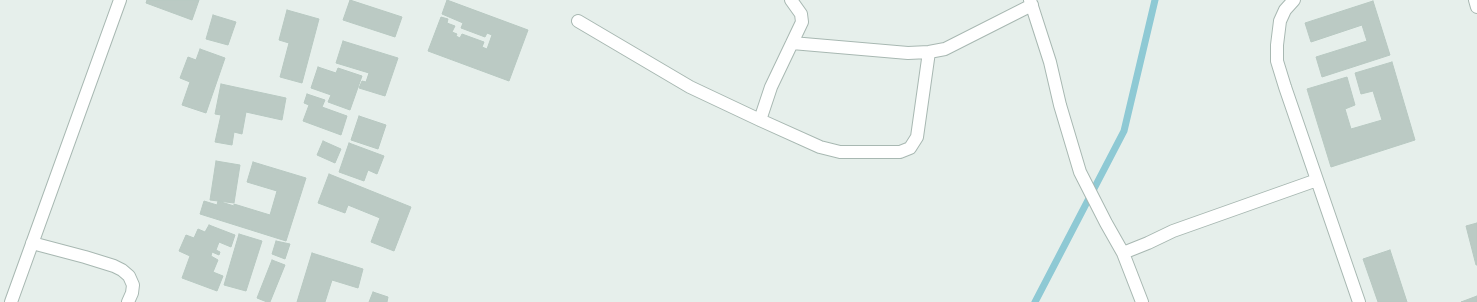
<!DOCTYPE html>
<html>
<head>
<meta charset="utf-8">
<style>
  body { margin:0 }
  canvas { display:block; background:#e6efeb }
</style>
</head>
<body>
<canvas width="1477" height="302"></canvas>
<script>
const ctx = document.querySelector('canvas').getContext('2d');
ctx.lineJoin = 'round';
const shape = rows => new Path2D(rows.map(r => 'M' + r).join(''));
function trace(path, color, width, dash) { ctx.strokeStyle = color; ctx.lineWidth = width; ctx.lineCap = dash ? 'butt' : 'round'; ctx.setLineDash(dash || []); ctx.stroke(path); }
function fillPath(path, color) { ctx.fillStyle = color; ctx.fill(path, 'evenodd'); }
const stream = shape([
  [1035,302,1124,131,1155,0]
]);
const building = shape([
  [147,0,199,0,192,20,146,3,147,0],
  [350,0,402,17,395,37,343,20,350,0],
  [447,0,528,30,509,81,428,51,441,17,448,19,447,23,455,26,452,32,457,34,456,36,460,38,462,34,484,42,482,47,487,49,492,35,487,33,485,37,461,28,463,23,442,14,447,0],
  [1373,1,1390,55,1322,77,1316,57,1367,41,1362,25,1311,42,1305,23,1373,1],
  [287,10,319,19,302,83,280,77,289,43,279,40,287,10],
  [213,15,236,22,228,45,206,39,213,15],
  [343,41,398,58,385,96,359,88,362,81,366,82,369,73,336,63,343,41],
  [200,49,225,58,206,113,182,105,190,82,180,78,188,57,196,60,200,49],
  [1392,62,1415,140,1331,167,1307,89,1347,77,1355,105,1345,109,1351,129,1382,120,1373,91,1361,94,1355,73,1392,62],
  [318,67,336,73,338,68,362,76,350,110,328,102,331,95,311,88,318,67],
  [221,84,286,98,282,120,246,112,242,134,234,132,232,145,215,142,221,115,215,114,221,84],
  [307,94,325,100,322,107,347,116,341,135,303,121,309,105,304,103,307,94],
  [359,116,386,125,378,149,351,140,359,116],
  [323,141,341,149,335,163,317,155,323,141],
  [349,143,384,156,377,174,368,170,364,181,339,172,349,143],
  [216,161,240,165,234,203,210,200,216,161],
  [253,162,306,178,286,241,200,214,204,201,217,205,218,201,234,206,234,204,270,215,277,191,247,182,253,162],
  [329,174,411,207,394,251,371,242,380,218,348,205,345,213,318,203,329,174],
  [1477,223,1477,265,1476,265,1466,226,1477,223],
  [209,225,235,235,231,247,219,242,216,250,220,252,219,255,212,252,211,256,218,260,213,272,223,276,217,291,182,278,190,256,179,251,186,235,194,238,198,229,205,232,209,225],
  [239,234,262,241,246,291,224,285,239,234],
  [276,241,290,244,285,259,272,254,276,241],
  [1390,250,1407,302,1378,302,1363,259,1390,250],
  [312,253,363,269,358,288,332,280,325,302,297,302,312,253],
  [272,260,285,265,270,302,267,302,257,298,272,260],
  [373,292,388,297,387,302,369,302,373,292],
  [1477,296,1477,302,1461,302,1477,296]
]);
const street = shape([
  [1030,0,1050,62,1060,105,1080,172,1106,223,1123,253],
  [1294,0,1285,10,1280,21,1277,45,1277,61,1285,87,1359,302],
  [1475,0,1477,7],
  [578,21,690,87,760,120,820,147,840,152,900,152,910,148,917,137,929,52],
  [792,43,908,53,929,52,945,49,1032,5],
  [760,120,771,87,802,22,801,14,791,0],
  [32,243,85,257,114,266,122,270,129,276,133,285,132,293,128,302],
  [11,302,120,0],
  [1142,302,1123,253,1148,243,1173,231,1317,180]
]);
trace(stream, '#8ec9d4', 7);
fillPath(building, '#bbcac4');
trace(building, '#b8c9c2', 1);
trace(street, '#a8b8b2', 14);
trace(street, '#fff', 12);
</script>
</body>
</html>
